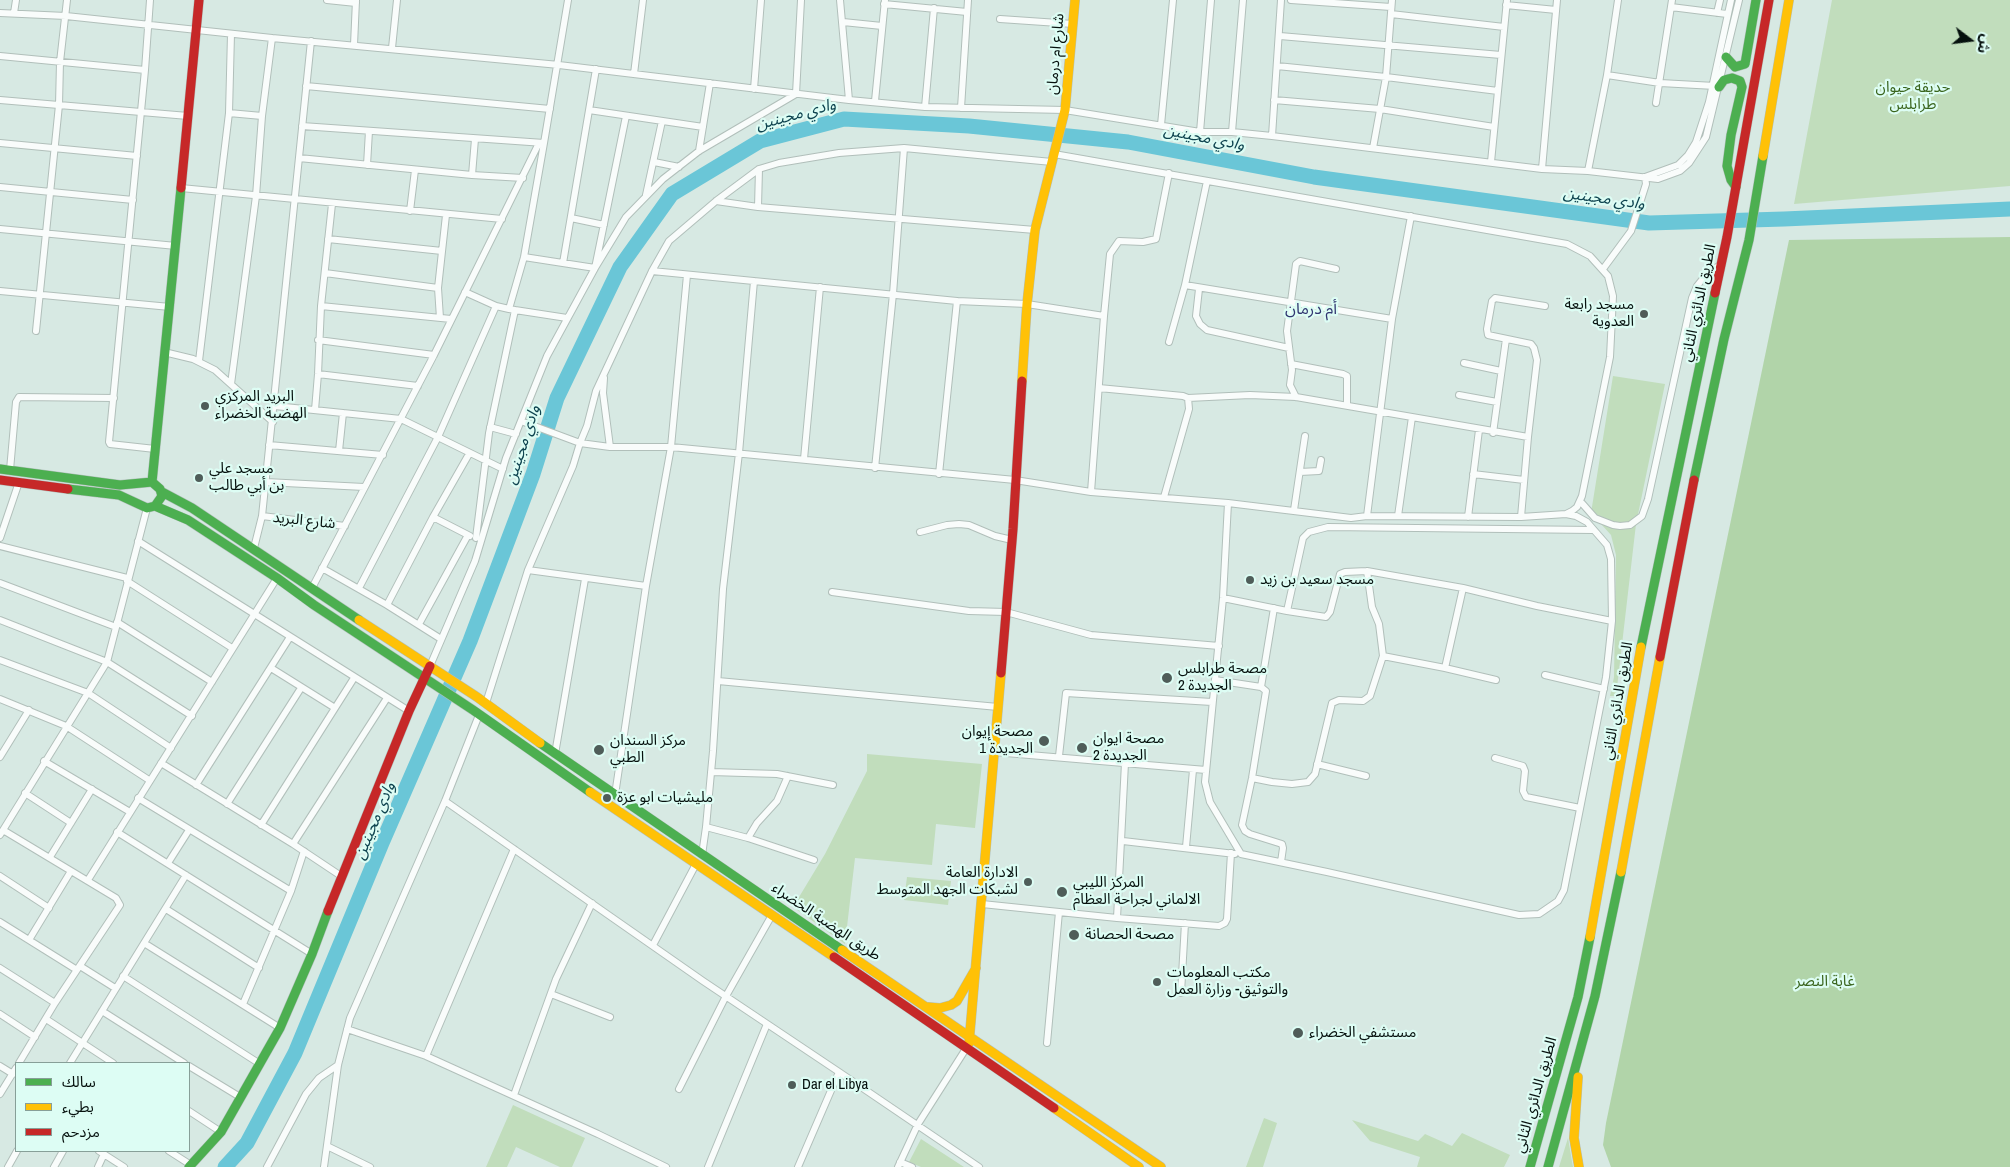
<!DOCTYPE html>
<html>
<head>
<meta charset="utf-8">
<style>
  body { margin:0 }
  #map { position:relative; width:2010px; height:1167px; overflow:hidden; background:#d7e9e3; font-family:"Archivo Narrow","Noto Sans Arabic",sans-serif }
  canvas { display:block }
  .legend { position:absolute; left:15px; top:1062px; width:175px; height:90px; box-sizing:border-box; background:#ddfdf4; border:1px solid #879f98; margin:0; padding:6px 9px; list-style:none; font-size:15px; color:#06110e }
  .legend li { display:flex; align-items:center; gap:10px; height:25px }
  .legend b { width:25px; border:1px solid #879f98 }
  .north { position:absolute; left:1945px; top:15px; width:50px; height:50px; -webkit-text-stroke:4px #ddfdf4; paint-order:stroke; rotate:105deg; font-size:14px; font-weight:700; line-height:20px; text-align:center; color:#06110e }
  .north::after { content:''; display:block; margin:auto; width:18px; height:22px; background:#06110e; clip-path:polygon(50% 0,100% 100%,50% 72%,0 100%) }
</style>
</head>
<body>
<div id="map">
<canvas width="2010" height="1167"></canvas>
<ul class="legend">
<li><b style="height:6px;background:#4caf50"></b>سالك</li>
<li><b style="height:6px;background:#ffc107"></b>بطيء</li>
<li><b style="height:6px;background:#c62828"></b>مزدحم</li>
</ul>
<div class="north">ش</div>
</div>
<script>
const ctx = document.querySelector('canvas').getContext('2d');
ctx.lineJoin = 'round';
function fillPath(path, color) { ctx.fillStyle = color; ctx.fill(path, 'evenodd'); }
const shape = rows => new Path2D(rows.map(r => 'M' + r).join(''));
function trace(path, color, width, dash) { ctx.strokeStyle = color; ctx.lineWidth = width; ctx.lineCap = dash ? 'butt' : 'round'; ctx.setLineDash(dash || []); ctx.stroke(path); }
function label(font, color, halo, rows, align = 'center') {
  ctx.font = font + ' "Archivo Narrow","Noto Sans Arabic",sans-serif'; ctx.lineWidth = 4.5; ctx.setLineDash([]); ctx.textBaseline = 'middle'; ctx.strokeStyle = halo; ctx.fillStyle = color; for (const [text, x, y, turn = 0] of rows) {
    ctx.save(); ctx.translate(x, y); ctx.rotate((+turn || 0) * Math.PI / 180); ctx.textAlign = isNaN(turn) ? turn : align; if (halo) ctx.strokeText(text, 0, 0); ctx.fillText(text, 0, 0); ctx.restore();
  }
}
const green = shape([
  [1832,0,2010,0,2010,186,1794,204],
  [1613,376,1665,384,1636,524,1616,696,1610,696,1614,677,1616,555,1611,535,1591,513],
  [867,754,982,764,975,828,936,824,932,865,855,858,845,944,793,907,825,854,867,771],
  [907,877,951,881,948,905,904,900],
  [513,1105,585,1138,572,1167,560,1167,516,1147,507,1167,486,1167],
  [1264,1118,1277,1123,1263,1167,1246,1167],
  [1352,1120,1418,1141,1425,1134,1452,1146,1462,1133,1510,1155,1504,1167,1417,1167,1420,1157,1370,1141],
  [1568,1138,1573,1167,1559,1167],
  [921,1139,964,1167,921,1167,909,1162]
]);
const forest = shape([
  [2010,237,2010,1167,1611,1167,1603,1145,1606,1123,1789,240]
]);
const river = shape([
  [225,1167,247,1143,295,1053,382,843,470,641,533,474,557,398,620,267,672,194,760,141,844,119,969,126,1128,142,1314,177,1649,223,1784,219,2010,209]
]);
const street = shape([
  [150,0,145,70,109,442,110,444,155,449],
  [327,0,356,3],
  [840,0,849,100],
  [1291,0,1391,7],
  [884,4,967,12],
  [1506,5,1556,10],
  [1671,7,1727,14],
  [0,13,66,16,272,38,559,65,849,100,925,107,1065,110,1200,132,1232,132,1272,136,1542,169,1588,171,1658,179,1680,171,1689,163,1706,137,1739,0],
  [14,13,16,0],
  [1717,13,1720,0],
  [1391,14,1504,27],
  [1000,19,1073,24],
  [843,22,882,26],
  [1280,36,1501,55],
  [354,45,356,0],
  [392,48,397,0],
  [0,56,145,70],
  [1277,66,1386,77,1498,91],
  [634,74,643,0],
  [1607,75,1660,83,1715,86],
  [306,86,550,109],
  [754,89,761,0],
  [796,94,801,0],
  [0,100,188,116],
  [1274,100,1380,109,1494,127],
  [875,101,885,0],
  [1656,103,1672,0],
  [925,107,934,8],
  [961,108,968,0],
  [589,110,703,127],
  [229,113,262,116],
  [1161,125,1173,0],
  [302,126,544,143,524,257,509,309,515,310,489,433,476,538],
  [1200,132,1211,0],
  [1232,132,1243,0],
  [1272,136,1281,0],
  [0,143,137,156],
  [544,143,568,0],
  [1373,148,1386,77,1392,0],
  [699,151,710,83],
  [1054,154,1567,244,1590,256,1608,276,1613,296,1610,357,1582,496,1577,507,1572,511,1566,514,1521,517,1367,516,1351,518,1228,503,1223,598,1205,782,1210,802,1241,854,1327,872,1519,915,1539,914,1558,901,1564,890,1606,677,1612,621,1611,559,1607,545,1587,522,1576,516,1566,514],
  [299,158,472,175,523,178],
  [654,162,679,167],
  [1052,162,904,148,839,153,779,163,759,169,716,201,669,241,652,271,596,391,587,426,580,443,610,447,671,447,1015,480,1091,492,1228,503],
  [1491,162,1507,0],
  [367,165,369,131],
  [1542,169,1557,0],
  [1588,171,1607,75,1618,0],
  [472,175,475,139],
  [1645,177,1678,165,1688,155,1696,142,1709,102,1731,0],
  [1207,181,1185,285,1392,319],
  [0,187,133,200],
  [181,188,502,219],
  [646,195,662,121],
  [716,201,758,207,1035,230],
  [758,207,759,169],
  [410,211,415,170],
  [571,218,604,225],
  [0,229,176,246],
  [328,239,442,251],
  [524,257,595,268,626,116],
  [563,263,596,69],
  [1603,269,1631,231,1646,184,1645,177],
  [652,271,957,301,1027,304,1104,316,1110,254,1119,241,1143,242,1156,239,1169,173],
  [325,273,438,288],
  [754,281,739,453,723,589,713,751,706,827,748,838,814,860],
  [1199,289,1196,316,1200,324,1207,330,1289,348],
  [0,291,170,307],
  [465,292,496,306],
  [321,306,451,319],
  [515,310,567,318],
  [440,318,438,288,446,215],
  [36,331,59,105,60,62,67,0],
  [318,340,434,355],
  [1169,342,1185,285],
  [164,352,193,359,215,370,273,422],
  [199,361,229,113,231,34],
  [1464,363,1501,371],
  [1291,364,1343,374,1347,376,1347,405],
  [318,374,418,386],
  [604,378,603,393,610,447],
  [231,384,256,196,262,116,272,38],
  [1099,388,1183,396,1188,398,1189,409,1164,497],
  [1459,395,1497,402],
  [1296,397,1290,385,1292,370,1287,331,1296,264,1300,261,1336,269],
  [1188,398,1250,395,1296,397,1528,437],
  [275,406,401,419,503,469],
  [315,410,318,374,321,306,332,204],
  [490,427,516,434],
  [1493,433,1506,339],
  [269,445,383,455],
  [339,451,343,413],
  [804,459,820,287],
  [875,468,893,294,904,148],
  [10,470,16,402,19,397,114,398],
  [1300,472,1319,471,1321,460],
  [939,474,957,301],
  [1473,474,1524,480],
  [266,482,364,487],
  [1091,492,1104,316],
  [1580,501,1595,518,1613,525,1620,526,1630,525,1642,516,1648,499,1692,298,1697,286,1705,276,1720,265],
  [1294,510,1305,436],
  [262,516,345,526],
  [1367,516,1392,319,1411,216],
  [1398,516,1412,417],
  [433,517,470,536],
  [1468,517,1479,430],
  [1521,517,1528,437,1537,360,1534,348,1531,344,1488,335,1487,329,1492,301,1495,298,1545,306],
  [920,532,947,525,959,524,969,525,995,536,1012,540],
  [0,538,19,482],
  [138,541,409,711],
  [0,546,127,578],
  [254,548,262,516,311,41],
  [322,568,387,605,441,639],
  [528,570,646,586],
  [127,581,232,648],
  [0,583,116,627],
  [312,588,434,355,539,143],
  [359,588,438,437,496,306,509,309],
  [832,592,969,611,1006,612,1091,635,1219,646],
  [1223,598,1287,611,1326,617,1330,612,1340,574,1345,572,1367,571,1463,588,1537,606,1612,621],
  [387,605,433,517,469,454],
  [1287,611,1303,538,1309,532,1328,527,1593,530],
  [0,620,107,662,192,716],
  [117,622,212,682],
  [419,624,468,535],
  [1383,656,1445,668,1496,680],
  [0,660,88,693,171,748],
  [430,666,475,561,506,458,547,356,595,268,626,217,663,179,699,151,796,94],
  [271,668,335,708],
  [1445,668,1463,588],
  [1545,675,1604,689],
  [1215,680,1261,687,1266,691,1252,778,1242,825,1245,831,1250,834,1282,844,1283,848,1281,862],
  [718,681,998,707],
  [1261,687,1274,608],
  [0,699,66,726,149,780],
  [486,703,528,570,573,466,580,443,521,421],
  [994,752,1206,770],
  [555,754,585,579],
  [1059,756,1066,693,1212,702],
  [0,757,29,710],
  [1495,758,1523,766,1525,771,1523,791,1526,797,1580,808],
  [44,761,130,812],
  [161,763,293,844,341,876],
  [1317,764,1366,776],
  [711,772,777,774,833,785],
  [1252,778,1272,782,1292,784,1308,782,1315,774,1332,703,1339,700,1363,701,1370,696,1383,656,1379,624,1372,607,1367,571],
  [196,785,290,637],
  [25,793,71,823],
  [615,795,646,586,671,447,687,275],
  [138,798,291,891],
  [445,801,703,981,839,1072],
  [227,804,301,688],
  [261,825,354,678],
  [3,830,116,898,120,905,55,1003,19,1063],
  [117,832,312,954],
  [0,835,107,662,147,508],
  [748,838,757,823,777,801,788,776],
  [1123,841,1235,854],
  [293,844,387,698],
  [1186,847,1193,770],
  [702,855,706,827],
  [50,857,92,789],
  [168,863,189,830],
  [0,876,49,908],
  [88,880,277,578],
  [982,904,1117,918,1219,926,1225,923,1227,919,1231,853],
  [166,909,259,968],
  [1117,918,1125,763],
  [0,922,77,970],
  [29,940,71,871],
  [144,943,280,1028],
  [653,945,696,864],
  [80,966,115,988],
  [0,968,55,1003],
  [123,976,260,1064],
  [1181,993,1185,923],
  [551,994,610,1017],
  [243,1004,291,891,304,851],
  [102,1011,184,1063],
  [0,1014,35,1037],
  [46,1019,113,1063],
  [347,1029,426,1056,598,1134,666,1167],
  [1047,1043,1059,912],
  [426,1056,514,849],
  [70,1063,186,875],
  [0,1066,13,1074],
  [189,1066,240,1097],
  [679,1089,726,996,772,915],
  [0,1094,16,1068],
  [514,1095,556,979,592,903],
  [189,1111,221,1132],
  [327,1146,370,1167],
  [99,1151,124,1167],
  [169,1151,191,1165],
  [900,1162,912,1167],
  [8,1167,17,1151],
  [54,1167,63,1151],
  [98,1167,104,1154],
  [267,1167,306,1094,319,1078,338,1065],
  [324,1167,338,1065,350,1018,445,801,479,715],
  [708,1167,767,1024],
  [798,1167,839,1072,979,1167],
  [898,1167,918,1124,967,1047]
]);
const fast = shape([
  [1726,57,1735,67,1745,64,1756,0],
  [1719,87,1724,80,1732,78,1740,81,1742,87,1731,135,1727,166,1731,180,1736,187],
  [0,469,120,485,152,482,160,489,162,496,155,506,147,508,119,495,68,489],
  [1694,480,1724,339,1749,240,1763,156],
  [152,482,181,188],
  [162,492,192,508,359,620],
  [155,506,188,520,277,578,314,605,473,710,590,792],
  [1641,647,1715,293],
  [540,743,842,950],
  [189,1167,221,1132,280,1028,312,954,328,911],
  [1530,1167,1578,997,1590,937],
  [1548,1167,1595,996,1621,872]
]);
const slow = shape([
  [1763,156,1789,0],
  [1022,381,1027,304,1035,230,1065,110,1075,0],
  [359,620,477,697,540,743],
  [590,792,834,957],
  [1621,872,1660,657],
  [1590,937,1641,647],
  [842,950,1161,1167],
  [928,1007,940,1008,951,1005,957,1001,976,968],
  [969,1043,1001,673],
  [1578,1077,1574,1138,1579,1167],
  [1054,1108,1139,1167]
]);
const jam = shape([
  [181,188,199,0],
  [1715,293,1727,237,1769,0],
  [0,480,68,489],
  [1660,657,1694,480],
  [1001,673,1013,529,1022,381],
  [328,911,409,711,430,666],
  [834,957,1054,1108]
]);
const markers = [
  [1644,314,5,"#4f5d59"],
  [205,406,5,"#4f5d59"],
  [199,478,5,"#4f5d59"],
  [1250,580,5,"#4f5d59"],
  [1167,678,6,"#4f5d59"],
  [1044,741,6,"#4f5d59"],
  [1082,748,6,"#4f5d59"],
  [599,750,6,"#4f5d59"],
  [607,798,5,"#4f5d59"],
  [1028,882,5,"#4f5d59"],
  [1062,892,6,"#4f5d59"],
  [1074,935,6,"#4f5d59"],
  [1157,982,5,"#4f5d59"],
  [1298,1033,6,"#4f5d59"],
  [792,1085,5,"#4f5d59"]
];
const streetNames = [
  ["شارع ام درمان",1056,54,-85],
  ["الطريق الدائري الثاني",1699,303,-78],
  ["شارع البريد",304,521,6],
  ["الطريق الدائري الثاني",1618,701,-80],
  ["طريق الهضبة الخضراء",826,922,34],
  ["الطريق الدائري الثاني",1536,1095,-74]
];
const parkNames = [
  ["حديقة حيوان",1913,88],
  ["طرابلس",1913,105],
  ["غابة النصر",1825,982]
];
const poiNames = [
  ["مسجد رابعة",1634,305,"right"],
  ["العدوية",1634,322,"right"],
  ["البريد المركزي",215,397],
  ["الهضبة الخضراء",215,414],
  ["مسجد علي",209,469],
  ["بن أبي طالب",209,486],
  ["مسجد سعيد بن زيد",1260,580],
  ["مصحة طرابلس",1178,669],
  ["الجديدة 2",1178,686],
  ["مصحة إيوان",1033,732,"right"],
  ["الجديدة 1",1033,749,"right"],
  ["مصحة ايوان",1093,739],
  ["الجديدة 2",1093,756],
  ["مركز السندان",610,741],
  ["الطبي",610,758],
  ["مليشيات ابو عزة",617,798],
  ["الادارة العامة",1018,873,"right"],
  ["لشبكات الجهد المتوسط",1018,890,"right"],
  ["المركز الليبي",1073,883],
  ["الالماني لجراحة العظام",1073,900],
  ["مصحة الحصانة",1085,935],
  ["مكتب المعلومات",1167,973],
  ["والتوثيق- وزارة العمل",1167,990],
  ["مستشفي الخضراء",1309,1033],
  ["Dar el Libya",802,1085]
];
const waterNames = [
  ["وادي مجينين",796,115,-15],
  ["وادي مجينين",1204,138,11],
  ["وادي مجينين",1604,199,8],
  ["وادي مجينين",523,445,-72],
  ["وادي مجينين",375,821,-67]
];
const neighbourhoodNames = [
  ["أم درمان",1311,310]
];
fillPath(green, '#c1ddbc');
fillPath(forest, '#b1d4a9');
trace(river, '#6ac6d7', 15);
trace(street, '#b1bfba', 8);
trace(fast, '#b1bfba', 10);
trace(slow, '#b1bfba', 10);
trace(jam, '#b1bfba', 10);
trace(street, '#f9fcfb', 6);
trace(fast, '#4caf50', 9);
trace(slow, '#ffc107', 9);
trace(jam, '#c62828', 9);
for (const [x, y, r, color] of markers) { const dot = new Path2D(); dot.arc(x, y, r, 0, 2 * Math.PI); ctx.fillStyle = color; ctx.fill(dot); trace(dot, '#ddfdf4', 2); }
label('15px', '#06110e', '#ddfdf4', streetNames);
label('15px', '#3a651d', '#ddfdf4', parkNames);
label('15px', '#06110e', '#ddfdf4', poiNames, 'left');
label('italic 16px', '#0e434f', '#ddfdf4', waterNames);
label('16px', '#313671', '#ddfdf4', neighbourhoodNames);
</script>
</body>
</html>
